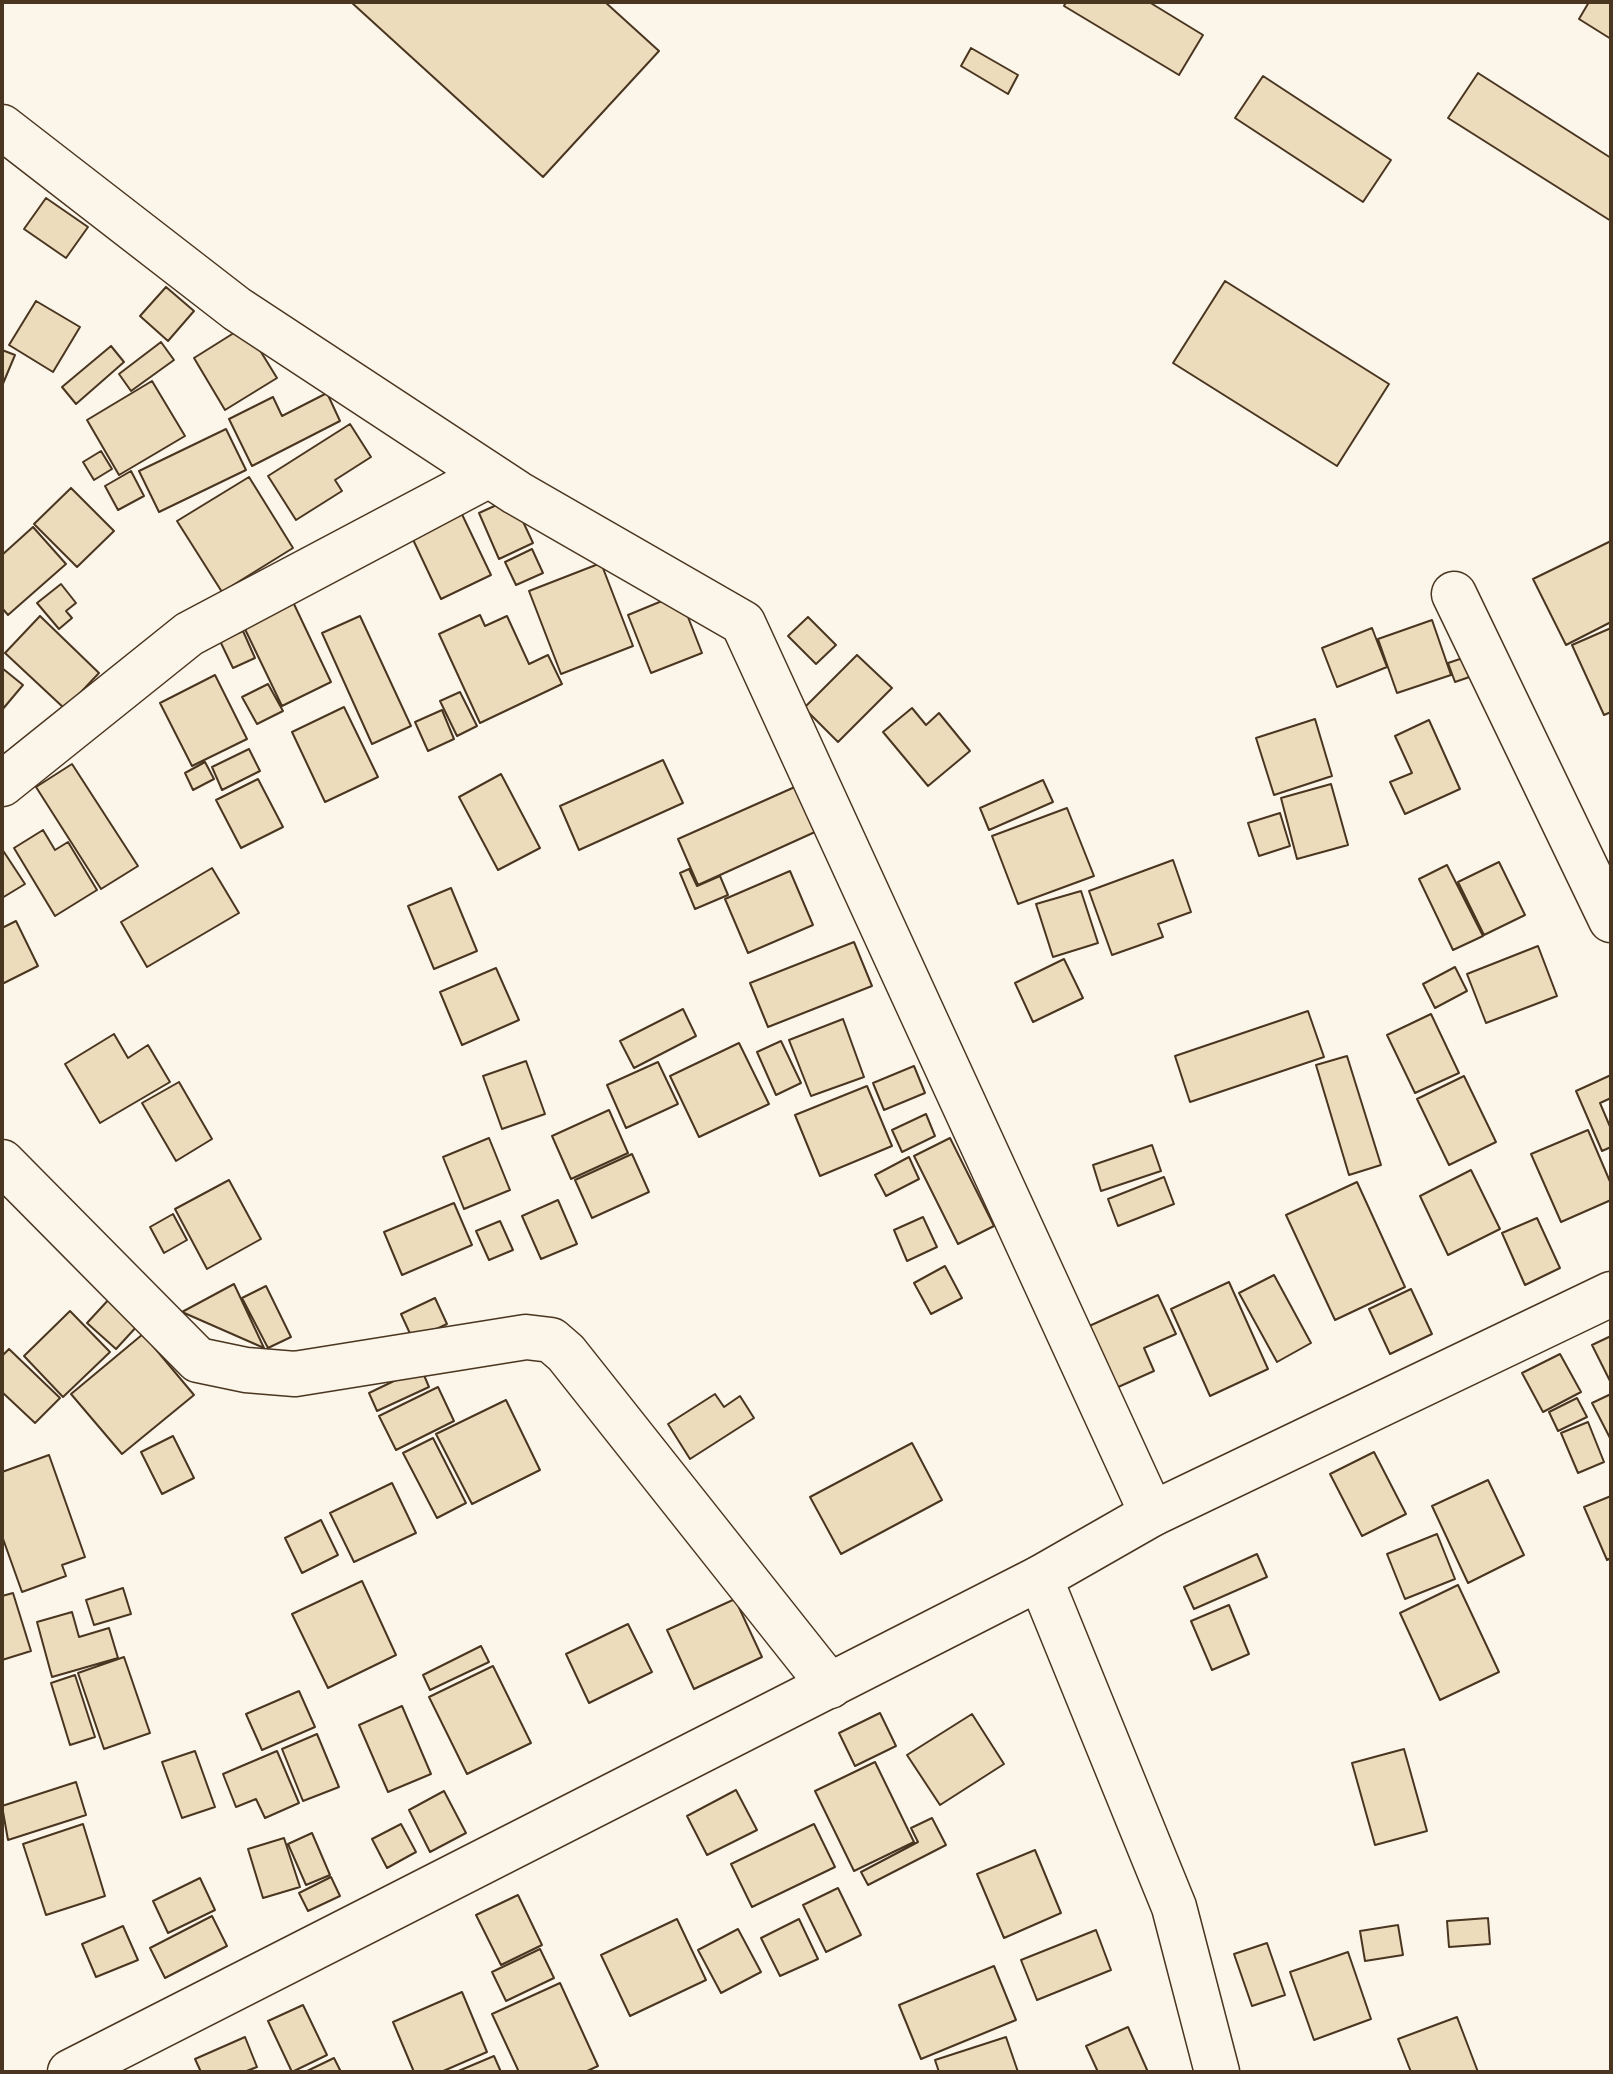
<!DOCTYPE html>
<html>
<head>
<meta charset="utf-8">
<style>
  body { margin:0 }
  #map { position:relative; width:1613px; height:2074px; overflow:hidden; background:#fbf6e9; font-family:Bitter,serif }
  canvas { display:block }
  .frame { position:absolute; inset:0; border:4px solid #4a3520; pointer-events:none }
</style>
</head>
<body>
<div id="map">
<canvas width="1613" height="2074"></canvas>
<div class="frame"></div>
</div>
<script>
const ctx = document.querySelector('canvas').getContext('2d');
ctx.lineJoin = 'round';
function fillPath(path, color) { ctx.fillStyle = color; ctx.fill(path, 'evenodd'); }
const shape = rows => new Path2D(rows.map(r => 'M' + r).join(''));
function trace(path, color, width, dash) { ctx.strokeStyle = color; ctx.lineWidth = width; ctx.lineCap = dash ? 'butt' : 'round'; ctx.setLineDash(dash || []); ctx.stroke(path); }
const building = shape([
  [351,2,605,2,659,51,543,177,351,2],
  [1066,2,1149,2,1203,35,1179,75,1064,6,1066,2],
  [1589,2,1611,2,1611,39,1579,19,1589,2],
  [971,48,1018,75,1008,94,961,66,971,48],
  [1478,73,1611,158,1611,221,1448,118,1478,73],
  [1263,76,1391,160,1363,202,1235,118,1263,76],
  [46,198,88,227,66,258,24,229,46,198],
  [1225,281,1389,384,1337,466,1173,363,1225,281],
  [166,287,194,311,168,341,140,316,166,287],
  [36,301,80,327,53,372,9,345,36,301],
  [245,326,277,378,225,410,194,358,245,326],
  [161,342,174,360,131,391,119,374,161,342],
  [111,346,124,362,76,404,62,387,111,346],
  [2,350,15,355,2,386,2,350],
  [152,381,185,436,119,475,87,420,152,381],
  [327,393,340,421,252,466,229,419,273,397,282,416,327,393],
  [350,424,371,457,335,480,342,491,296,520,268,476,350,424],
  [226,429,246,470,159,512,139,471,226,429],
  [101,451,112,469,94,480,83,462,101,451],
  [131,471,144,496,118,510,105,486,131,471],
  [249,477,293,548,222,592,177,521,249,477],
  [71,488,114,531,77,567,34,524,71,488],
  [512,498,533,543,499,559,479,513,512,498],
  [458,506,491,575,441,599,408,529,458,506],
  [33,527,66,564,8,615,2,608,2,555,33,527],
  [1611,541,1611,622,1566,645,1533,579,1611,541],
  [532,549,543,573,516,585,505,562,532,549],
  [601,563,633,646,561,674,529,591,601,563],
  [61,584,76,603,66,611,72,618,59,629,37,603,61,584],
  [679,594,702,653,651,673,628,615,679,594],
  [293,602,331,682,282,706,243,625,293,602],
  [480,615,485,626,507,616,529,664,548,655,562,684,480,723,439,634,480,615],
  [40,616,99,673,65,709,5,653,40,616],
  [360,616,411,726,372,744,322,633,360,616],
  [808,617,836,645,816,664,788,636,808,617],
  [1432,620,1451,675,1397,693,1378,639,1432,620],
  [1372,628,1387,667,1337,687,1322,648,1372,628],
  [1611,628,1611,712,1604,715,1572,645,1611,628],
  [243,631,255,658,233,668,220,641,243,631],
  [1475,654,1481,673,1455,682,1448,663,1475,654],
  [857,655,892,688,838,742,804,708,857,655],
  [2,668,23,685,2,710,2,668],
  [215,675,247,739,192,766,160,703,215,675],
  [268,684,283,711,257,724,242,697,268,684],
  [460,692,477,726,457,736,440,701,460,692],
  [344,707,378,777,325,802,292,732,344,707],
  [912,708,926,725,939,713,970,751,928,786,883,732,912,708],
  [442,710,454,739,428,751,415,722,442,710],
  [1315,719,1332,776,1274,795,1256,738,1315,719],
  [1429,720,1460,789,1405,814,1390,782,1412,773,1395,736,1429,720],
  [249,749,260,771,222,790,212,767,249,749],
  [663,760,683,803,579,850,560,806,663,760],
  [205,762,214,779,193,790,185,773,205,762],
  [72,764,138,866,101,889,36,787,72,764],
  [501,774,540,848,498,870,459,797,501,774],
  [258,779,283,827,241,848,216,800,258,779],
  [1043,780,1053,802,989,830,980,808,1043,780],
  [806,782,826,827,698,885,678,839,806,782],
  [1331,784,1348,845,1297,859,1281,798,1331,784],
  [1067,808,1094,876,1018,904,992,836,1067,808],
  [1280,813,1290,846,1259,856,1248,823,1280,813],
  [43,830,55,850,68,842,97,890,55,916,14,848,43,830],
  [2,849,25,884,2,898,2,849],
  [1173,860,1191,912,1158,924,1163,937,1112,955,1089,891,1173,860],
  [1499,862,1525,915,1484,935,1458,882,1499,862],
  [1447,865,1483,936,1453,950,1419,879,1447,865],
  [212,868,239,913,147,967,121,922,212,868],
  [689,869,697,886,720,876,728,895,695,909,680,873,689,869],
  [790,871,813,925,748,953,725,899,790,871],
  [451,888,477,951,434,969,408,906,451,888],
  [1081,891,1098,943,1053,957,1036,904,1081,891],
  [16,921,38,966,2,984,2,928,16,921],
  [854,942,872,986,768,1027,750,983,854,942],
  [1538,946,1557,996,1486,1023,1467,974,1538,946],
  [1064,959,1083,998,1033,1022,1015,983,1064,959],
  [1455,967,1467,991,1435,1008,1423,984,1455,967],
  [496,968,519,1020,462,1045,440,992,496,968],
  [683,1009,696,1036,634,1068,620,1041,683,1009],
  [1308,1011,1324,1057,1190,1102,1175,1056,1308,1011],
  [1431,1014,1459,1073,1415,1093,1387,1035,1431,1014],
  [843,1019,864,1077,811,1096,789,1040,843,1019],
  [114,1034,128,1058,148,1045,170,1082,100,1123,65,1064,114,1034],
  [781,1041,801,1083,776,1095,757,1052,781,1041],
  [739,1043,769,1104,699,1137,670,1076,739,1043],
  [1347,1056,1381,1165,1349,1175,1316,1065,1347,1056],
  [526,1061,545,1114,502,1129,483,1076,526,1061],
  [658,1062,678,1104,626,1128,607,1085,658,1062],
  [914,1066,925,1093,884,1110,873,1083,914,1066],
  [1611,1075,1611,1098,1600,1103,1611,1129,1611,1147,1602,1151,1576,1091,1611,1075],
  [1464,1076,1496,1142,1449,1165,1417,1099,1464,1076],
  [179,1082,212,1139,176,1161,142,1103,179,1082],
  [867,1086,892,1146,820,1176,795,1115,867,1086],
  [609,1110,628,1153,571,1179,552,1136,609,1110],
  [926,1114,935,1136,902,1152,892,1130,926,1114],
  [1588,1130,1611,1184,1611,1200,1561,1222,1531,1154,1588,1130],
  [489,1138,510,1190,464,1209,443,1157,489,1138],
  [950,1138,994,1226,958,1244,914,1156,950,1138],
  [1152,1145,1161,1171,1101,1191,1093,1165,1152,1145],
  [632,1154,649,1192,592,1218,575,1180,632,1154],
  [909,1157,919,1179,886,1196,875,1175,909,1157],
  [1471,1170,1500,1229,1448,1255,1420,1196,1471,1170],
  [1164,1177,1174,1204,1118,1226,1108,1199,1164,1177],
  [229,1180,261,1239,207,1269,175,1209,229,1180],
  [1357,1182,1405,1287,1335,1320,1286,1215,1357,1182],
  [558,1200,577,1244,541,1259,522,1216,558,1200],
  [454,1203,472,1245,402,1275,384,1232,454,1203],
  [173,1214,187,1240,164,1253,150,1227,173,1214],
  [923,1217,937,1247,907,1261,894,1230,923,1217],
  [1537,1218,1560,1268,1525,1285,1502,1233,1537,1218],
  [500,1221,513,1250,489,1260,476,1231,500,1221],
  [945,1266,962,1298,931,1314,914,1283,945,1266],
  [1274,1275,1311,1343,1277,1362,1239,1293,1274,1275],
  [1229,1282,1268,1369,1210,1396,1171,1309,1229,1282],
  [234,1284,264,1348,182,1312,234,1284],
  [266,1286,291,1337,268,1348,242,1298,266,1286],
  [1411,1289,1432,1334,1390,1354,1369,1309,1411,1289],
  [1158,1295,1176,1334,1144,1348,1154,1371,1116,1388,1087,1327,1158,1295],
  [111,1297,139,1324,116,1349,87,1323,111,1297],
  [435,1298,447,1324,413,1340,401,1314,435,1298],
  [70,1311,110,1352,63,1397,24,1356,70,1311],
  [143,1334,194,1395,122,1454,71,1394,143,1334],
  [1611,1336,1611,1383,1592,1345,1611,1336],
  [9,1349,60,1398,35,1423,2,1392,2,1356,9,1349],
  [1560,1354,1581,1392,1543,1412,1522,1373,1560,1354],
  [421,1368,429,1387,377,1411,369,1393,421,1368],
  [438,1387,454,1421,396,1450,379,1416,438,1387],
  [715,1394,724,1407,740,1396,754,1418,690,1459,668,1424,715,1394],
  [1611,1394,1611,1440,1592,1403,1611,1394],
  [1577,1398,1587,1417,1558,1431,1549,1412,1577,1398],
  [506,1400,540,1470,472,1504,436,1434,506,1400],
  [1588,1422,1604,1462,1578,1473,1561,1433,1588,1422],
  [173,1436,194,1478,162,1494,141,1452,173,1436],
  [433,1438,466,1503,437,1518,403,1453,433,1438],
  [912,1443,942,1500,841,1554,810,1497,912,1443],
  [1374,1452,1406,1514,1362,1536,1330,1474,1374,1452],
  [49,1455,85,1557,62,1565,66,1576,22,1592,2,1536,2,1472,49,1455],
  [1488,1480,1524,1555,1468,1583,1432,1506,1488,1480],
  [392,1483,416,1533,354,1562,330,1513,392,1483],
  [1611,1496,1611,1558,1607,1560,1584,1507,1611,1496],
  [321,1520,338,1555,302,1573,285,1538,321,1520],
  [1437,1534,1455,1579,1405,1599,1387,1554,1437,1534],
  [1257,1554,1267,1577,1194,1609,1184,1587,1257,1554],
  [362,1581,396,1655,328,1688,292,1614,362,1581],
  [1458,1585,1499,1672,1440,1700,1400,1613,1458,1585],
  [123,1588,131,1614,94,1625,86,1600,123,1588],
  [13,1593,31,1651,2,1660,2,1596,13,1593],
  [735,1599,762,1657,694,1689,667,1630,735,1599],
  [1229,1605,1249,1654,1212,1670,1191,1621,1229,1605],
  [72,1612,79,1637,109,1628,118,1658,52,1677,37,1622,72,1612],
  [628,1624,652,1672,589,1703,566,1654,628,1624],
  [481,1646,489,1662,430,1690,423,1675,481,1646],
  [124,1657,150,1733,104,1749,78,1673,124,1657],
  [493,1666,531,1743,467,1774,429,1697,493,1666],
  [75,1675,95,1737,70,1745,51,1683,75,1675],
  [299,1691,315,1727,262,1750,246,1714,299,1691],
  [402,1706,431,1774,388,1792,359,1725,402,1706],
  [880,1713,896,1746,855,1766,839,1733,880,1713],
  [972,1714,1004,1764,940,1805,907,1755,972,1714],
  [317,1734,339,1787,303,1801,282,1749,317,1734],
  [1404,1749,1427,1831,1375,1845,1352,1763,1404,1749],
  [195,1751,215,1807,182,1818,162,1762,195,1751],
  [277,1751,299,1803,265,1818,256,1799,236,1807,223,1774,277,1751],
  [875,1762,914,1842,854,1871,815,1791,875,1762],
  [76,1782,86,1815,8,1840,2,1806,76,1782],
  [736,1790,757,1830,707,1855,687,1816,736,1790],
  [444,1791,466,1833,430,1852,409,1810,444,1791],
  [932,1818,946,1845,868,1885,861,1872,918,1842,911,1828,932,1818],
  [83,1824,105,1896,46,1915,23,1844,83,1824],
  [401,1824,416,1852,387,1868,372,1839,401,1824],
  [814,1824,835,1867,752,1907,731,1864,814,1824],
  [312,1833,330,1875,306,1885,288,1844,312,1833],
  [284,1838,300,1887,263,1898,248,1849,284,1838],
  [1035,1850,1061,1913,1004,1938,977,1874,1035,1850],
  [331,1877,340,1896,308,1911,299,1893,331,1877],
  [200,1878,215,1910,168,1933,153,1901,200,1878],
  [838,1888,861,1935,826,1952,803,1905,838,1888],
  [518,1895,542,1945,501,1965,476,1915,518,1895],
  [212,1916,227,1946,165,1978,150,1948,212,1916],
  [1488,1918,1490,1944,1449,1947,1447,1921,1488,1918],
  [677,1919,706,1980,630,2016,601,1955,677,1919],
  [799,1919,818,1959,780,1976,761,1938,799,1919],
  [1398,1925,1403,1955,1365,1961,1360,1931,1398,1925],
  [123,1926,138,1960,96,1977,82,1944,123,1926],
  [738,1929,761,1972,721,1993,698,1950,738,1929],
  [1096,1930,1111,1970,1037,2000,1021,1960,1096,1930],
  [1267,1943,1285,1995,1252,2006,1234,1954,1267,1943],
  [540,1949,554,1978,506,2001,492,1972,540,1949],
  [1348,1952,1371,2019,1314,2040,1290,1972,1348,1952],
  [994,1966,1016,2020,921,2059,899,2005,994,1966],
  [560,1983,598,2066,585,2072,519,2072,492,2014,560,1983],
  [462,1992,487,2052,441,2072,414,2072,393,2022,462,1992],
  [303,2005,327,2055,292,2072,268,2021,303,2005],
  [1457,2017,1478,2072,1411,2072,1398,2039,1457,2017],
  [1128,2027,1148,2072,1098,2072,1086,2046,1128,2027],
  [245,2037,257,2067,244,2072,201,2072,195,2059,245,2037],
  [1006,2037,1018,2072,939,2072,935,2060,1006,2037],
  [494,2056,501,2072,456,2072,494,2056],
  [334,2058,341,2072,305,2072,334,2058]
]);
const minor = shape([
  [2,127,237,309,517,493,743,623,1152,1514],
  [1454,594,1611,920],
  [2,784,189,634,489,475],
  [2,1162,198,1360,246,1370,295,1374,526,1337,551,1340,566,1353,830,1686],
  [1040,1578,1174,1907,1217,2072]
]);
const major = shape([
  [70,2072,1040,1578,1152,1514,1611,1294]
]);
fillPath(building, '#ecdcbc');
trace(building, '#4a3520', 2);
trace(minor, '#4a3520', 47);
trace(major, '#4a3520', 47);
trace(minor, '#fbf6e9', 44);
trace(major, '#fbf6e9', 44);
</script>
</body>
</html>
